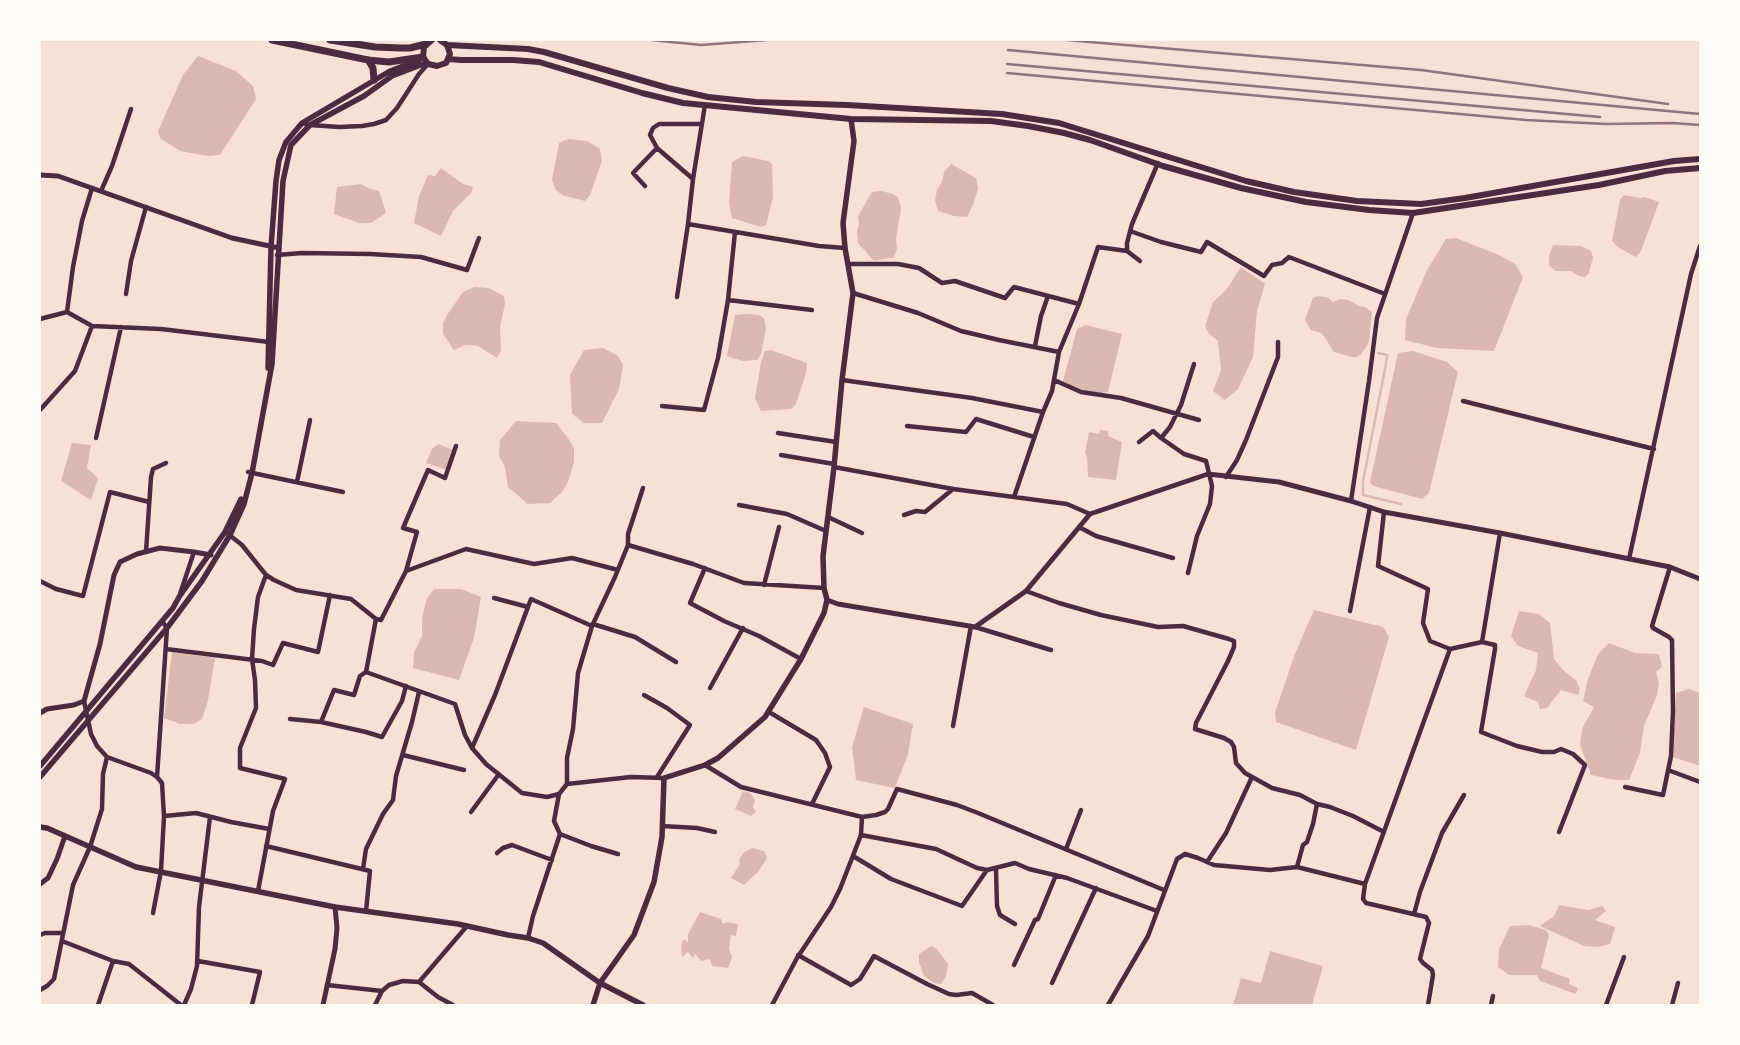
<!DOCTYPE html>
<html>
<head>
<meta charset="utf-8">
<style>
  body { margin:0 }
  #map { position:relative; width:1740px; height:1045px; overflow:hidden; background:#f7e1d7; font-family:"DejaVu Sans",sans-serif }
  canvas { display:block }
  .frame { position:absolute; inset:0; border:41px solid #fffaf5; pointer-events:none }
</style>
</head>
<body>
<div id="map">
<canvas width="1740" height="1045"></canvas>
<div class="frame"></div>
</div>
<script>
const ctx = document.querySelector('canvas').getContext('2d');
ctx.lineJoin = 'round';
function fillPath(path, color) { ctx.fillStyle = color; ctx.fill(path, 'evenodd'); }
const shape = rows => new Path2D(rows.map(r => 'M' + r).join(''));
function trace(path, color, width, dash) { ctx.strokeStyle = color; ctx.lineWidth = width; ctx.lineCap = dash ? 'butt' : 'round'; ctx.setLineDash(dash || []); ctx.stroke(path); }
const water = shape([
  [198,56,236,71,253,86,256,99,220,155,208,156,180,151,160,138,158,131,183,75],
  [568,139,587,141,600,149,602,161,590,195,585,201,562,195,556,190,552,180,559,143],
  [743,156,768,161,772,164,773,197,766,225,761,227,732,218,729,203,732,162],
  [951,164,976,178,978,189,973,205,967,217,954,216,938,211,935,200,937,190,942,182,944,172],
  [441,168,463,184,473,187,471,193,453,211,441,236,414,223,419,196,428,175,435,176],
  [361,184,370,189,379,191,386,213,371,223,359,223,334,214,337,187],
  [881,191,893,194,898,197,901,208,896,239,897,249,894,257,874,261,858,243,857,232,859,223,858,216,872,192],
  [1624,195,1640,198,1645,197,1659,202,1641,251,1636,257,1619,248,1612,241,1620,200],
  [1456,238,1499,255,1515,264,1523,277,1494,351,1437,348,1405,340,1406,319,1427,270,1446,239],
  [1553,245,1581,246,1591,251,1593,257,1589,273,1585,277,1579,276,1571,271,1556,271,1549,266,1549,256],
  [1241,267,1265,284,1257,311,1253,357,1238,389,1225,400,1213,391,1221,370,1218,341,1209,334,1205,326,1213,302,1226,290],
  [474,287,489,288,504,296,505,304,500,327,501,351,497,358,478,346,465,345,454,350,443,334,443,323,447,315,463,292],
  [1318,296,1329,298,1333,302,1340,299,1348,300,1359,306,1365,307,1372,312,1369,341,1367,346,1361,354,1357,357,1352,357,1334,352,1324,336,1321,333,1311,330,1305,320,1313,298],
  [746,314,759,315,764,318,766,329,761,354,757,360,743,361,727,356,735,315],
  [1086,325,1122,334,1108,392,1096,394,1069,386,1063,381,1077,329],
  [603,348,618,356,623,365,619,389,602,423,584,423,572,414,570,375,584,350],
  [771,350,807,363,806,373,796,404,791,409,761,411,755,398,761,362,765,351],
  [1413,351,1447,362,1458,372,1429,493,1422,499,1373,486,1370,482,1398,353],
  [516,421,556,423,568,438,574,448,574,462,568,482,563,491,550,503,528,504,508,487,505,467,499,456,500,440],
  [1100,430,1108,431,1108,436,1122,442,1116,480,1088,477,1087,458,1085,453,1089,432,1099,434],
  [72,443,91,445,87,468,98,478,91,500,61,481],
  [438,444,453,450,447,470,426,463,432,449],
  [434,589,461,589,481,597,474,638,459,680,413,668,414,653,422,636,422,618,427,598],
  [1314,610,1383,627,1389,637,1356,750,1276,722,1275,712,1295,654],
  [1519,611,1539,614,1550,623,1554,659,1564,671,1576,680,1580,689,1578,695,1561,690,1547,708,1540,709,1538,702,1524,696,1536,670,1538,653,1518,646,1511,636],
  [1609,643,1635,653,1659,654,1662,667,1656,672,1659,683,1657,695,1644,726,1640,753,1629,780,1615,780,1591,775,1580,745,1582,729,1594,707,1583,701,1588,679,1598,654],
  [172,652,215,658,208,700,202,719,194,724,180,724,164,718],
  [1689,689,1700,693,1700,766,1673,757,1676,693],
  [864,707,913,724,908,754,895,788,856,780,852,747],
  [743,791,750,793,755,800,753,807,756,812,751,816,735,809],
  [752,848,764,851,767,858,759,871,744,885,731,878,740,864,739,860,743,853],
  [1559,905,1588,910,1602,906,1606,911,1595,920,1615,927,1610,944,1598,947,1584,946,1540,926,1554,916],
  [700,912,721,919,723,924,727,922,738,924,736,936,731,935,729,949,732,957,728,968,712,966,710,959,701,961,695,954,693,958,688,952,682,957,681,945,684,939,688,942,688,934],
  [1529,925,1546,930,1549,935,1541,968,1570,979,1569,984,1578,988,1576,994,1540,981,1537,975,1509,975,1498,967,1499,949,1510,926],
  [931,946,937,949,948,964,946,976,941,984,934,983,924,976,919,962,919,954],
  [1270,951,1323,966,1312,1005,1233,1005,1241,978,1261,983]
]);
const stream = shape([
  [1378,353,1387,355,1386,364,1363,481,1363,495,1401,504]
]);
const minor = shape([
  [705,105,693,179,688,224,819,246,845,248],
  [302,123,310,125,339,127,362,126,374,124,386,120,397,108,419,74,428,64],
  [657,148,650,135,653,128,659,124,701,124],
  [645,186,633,173,657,148,693,179],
  [101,191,112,166,131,109],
  [1130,231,1161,242,1201,252,1207,242,1264,276,1272,265,1282,263,1289,257,1385,294],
  [277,255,302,253,370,254,421,257,467,270,479,238],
  [1140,261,1127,251,1127,243,1132,224,1158,163],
  [848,264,898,264,919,268,942,283,955,281,1005,298,1014,287,1079,304],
  [853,293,918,313,961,331,999,340,1059,352,1079,304,1098,247,1127,251],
  [126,294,131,261,146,207],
  [677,297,688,224],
  [728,300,812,310],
  [67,312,73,267,82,221,92,188],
  [40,319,67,312,92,326],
  [1035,346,1041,316,1048,296],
  [1059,352,1052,391,1043,412,1014,497,1067,504,1090,514],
  [842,380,972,398,1043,412],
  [1054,380,1081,392,1121,398,1199,420],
  [1463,401,1654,449],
  [662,406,704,410,718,358,728,300,735,232],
  [40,410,75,371,92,326,161,329,269,342],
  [907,426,966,432,976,419,1034,437],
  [778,433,836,442],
  [96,438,121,327],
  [1139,442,1153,431,1161,438],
  [781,455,834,464],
  [834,467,953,489,1014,497],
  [248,472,343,492],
  [1226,477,1237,460,1246,440,1278,357,1278,342],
  [297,482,310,420],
  [1351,501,1369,381,1377,318,1413,213],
  [739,505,787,514,826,531],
  [1384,512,1378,566,1428,589,1423,623,1430,641,1450,649],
  [904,515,916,511,925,512,953,489],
  [828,517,862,533],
  [1079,527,1096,536,1173,558],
  [228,534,242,545,266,575,274,580,296,590,351,599,376,619,366,672,455,704,465,735,472,748,486,764,522,793,547,797,559,794,554,821,560,834,533,916,528,938],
  [628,545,628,534,643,488],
  [146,552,151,477,153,469,166,463],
  [1629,559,1691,274,1700,246],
  [705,568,690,603,724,621,759,636,801,659],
  [406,571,417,532,403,528,428,470,445,478,456,446],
  [1188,573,1197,536,1210,504,1212,486,1206,461,1184,454,1161,438,1170,427,1181,405,1194,364],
  [40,581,56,589,83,596,110,492,149,502],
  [764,585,779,527],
  [1026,591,1059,603,1101,615,1158,627,1183,626,1229,639,1234,641,1234,647,1228,661,1196,723,1195,729,1224,738,1231,742,1234,747,1236,763,1245,773,1272,788,1300,795,1317,804,1313,824,1307,842,1303,845,1297,867],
  [180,594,194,552],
  [494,598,528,607],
  [1350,611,1370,507],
  [376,619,381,620,406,571,466,549,534,564,572,558,618,570],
  [593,624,635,637,676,662],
  [975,627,1051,650],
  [1482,642,1495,645,1495,649,1481,732,1517,746,1542,752,1554,752,1561,749,1573,754,1585,765,1559,832],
  [166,649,262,661,273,665,283,643,318,652,330,595],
  [710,688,743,628],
  [644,695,667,708,690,725,657,777],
  [84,701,91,734,97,746,107,757,151,773,157,777,162,783,164,816,161,871,153,913],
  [769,712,816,740,825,753,830,767,812,804],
  [290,719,321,722,366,732,382,737,402,701,406,686],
  [321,722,334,690,354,695,360,676,366,672],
  [953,726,971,626],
  [472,748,495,695,531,599,592,626],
  [403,755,464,770],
  [705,765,741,787,862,817],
  [1668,770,1700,782],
  [157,777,167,628,162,621],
  [567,784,567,758,573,729,578,673,592,626,615,577,628,545,693,564,744,583,824,588],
  [1625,787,1663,795,1671,756,1673,711,1672,640,1669,637,1653,628,1652,626,1670,567],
  [559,794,567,784,631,777,664,778],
  [1317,804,1330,807,1353,816,1384,832],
  [471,812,499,774],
  [164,816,196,813,231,822,269,829],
  [662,826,697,828,715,832],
  [560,834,591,846,618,854],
  [861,835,936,849,977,868,987,870,1015,863,1029,869,1067,878,1157,911],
  [266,846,370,871,366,911],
  [1066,849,1081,810],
  [497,853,503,848,512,845,552,860],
  [853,856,891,879,962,906,987,870],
  [1207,862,1226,833,1252,777],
  [363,869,366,849,383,814,393,800,396,776,412,722,419,692],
  [996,869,997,906,1000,915,1015,924],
  [258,891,273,811,285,779,240,768,240,748,256,708,255,680,252,659,254,629,258,597,266,575],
  [1414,914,1420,892,1442,833,1464,795],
  [40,935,45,933,63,933],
  [62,941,113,961,98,1005],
  [798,955,851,985,860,979,874,956,927,984,949,994,956,995,972,993,993,1005],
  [113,961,129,964,181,1005],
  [198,961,260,972,252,1005],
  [1014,965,1035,920,1038,919,1056,875],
  [419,982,438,997,453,1005],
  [1052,983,1096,888],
  [327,985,382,991,389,985,403,981,419,982,467,926],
  [40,990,47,986,54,979,73,885,90,847,102,809,103,774,107,757],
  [184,1005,191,989,197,966,199,907,210,817],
  [375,1005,382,991],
  [772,1005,797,958,831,907,840,889,861,835,862,817,876,815,885,812,888,809,897,789,957,805,978,813,1164,890],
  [1108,1005,1148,936,1177,859,1185,854,1198,858,1214,865,1270,870,1297,867,1365,884],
  [1428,1005,1433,975,1432,970,1423,963,1420,959,1429,923,1426,917,1366,903,1363,899,1365,884,1450,649,1482,642,1500,533],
  [1491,1005,1493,996],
  [1606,1005,1624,957],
  [1672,1005,1678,983]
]);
const tertiary = shape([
  [40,175,58,176,232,238,279,248],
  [827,600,838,604,975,627,1026,591,1090,514,1208,474,1279,482,1351,501,1384,512,1500,533,1670,567,1700,579],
  [40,713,47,709,74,705,84,701,100,644,114,575,120,562,137,554,160,548,194,552,211,555],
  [40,884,48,878,57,859,65,836],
  [323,1005,335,949,337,928,335,907]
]);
const secondary = shape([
  [268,368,271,247,276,181,279,160,286,142,302,123,390,71,419,60],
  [40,766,173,608,179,597,225,532,241,499],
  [40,777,167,628,202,581,230,535,244,504,252,473,272,364,283,181,291,145,310,125,364,96,392,76,426,63],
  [40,827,47,828,136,867,335,907,458,924,508,935,528,938,543,943,600,983,643,1005],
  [593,1005,600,983,634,935,654,882,662,837,664,778,705,765,718,758,765,717,801,659,824,613,827,600,824,588,823,556,834,467,842,380,853,293,845,248,843,223,854,141,851,119]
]);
const primary = shape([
  [432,40,424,47,423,57,428,64,437,66,446,63,450,54,447,45,440,40],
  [447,45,528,49,544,52,668,88,708,97,756,102,847,105,1002,114,1059,123,1246,181,1294,192,1357,201,1421,204,1465,198,1674,161,1700,159],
  [448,59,461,60,513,60,539,62,642,93,683,103,851,119,991,121,1028,126,1064,133,1090,140,1163,166,1241,188,1306,202,1369,210,1413,213,1599,185,1665,171,1700,168]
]);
const trunk = shape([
  [272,40,368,60,389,62,423,57],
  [330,40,375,47,400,48,410,48,426,44],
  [368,60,373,68,374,80]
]);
const rail = shape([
  [651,40,701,45,767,40],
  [1066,40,1421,70,1668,104],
  [1008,50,1700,114],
  [1007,64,1600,117],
  [1007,73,1526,120,1606,124,1673,123,1700,125]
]);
fillPath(water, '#dcb8b0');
trace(stream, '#dcb8b0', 2.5);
trace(minor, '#4a2c40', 4.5);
trace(tertiary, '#4a2c40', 5);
trace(secondary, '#4a2c40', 5.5);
trace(primary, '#4a2c40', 6);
trace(trunk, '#4a2c40', 7);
trace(rail, '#8f747c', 2.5);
</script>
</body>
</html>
